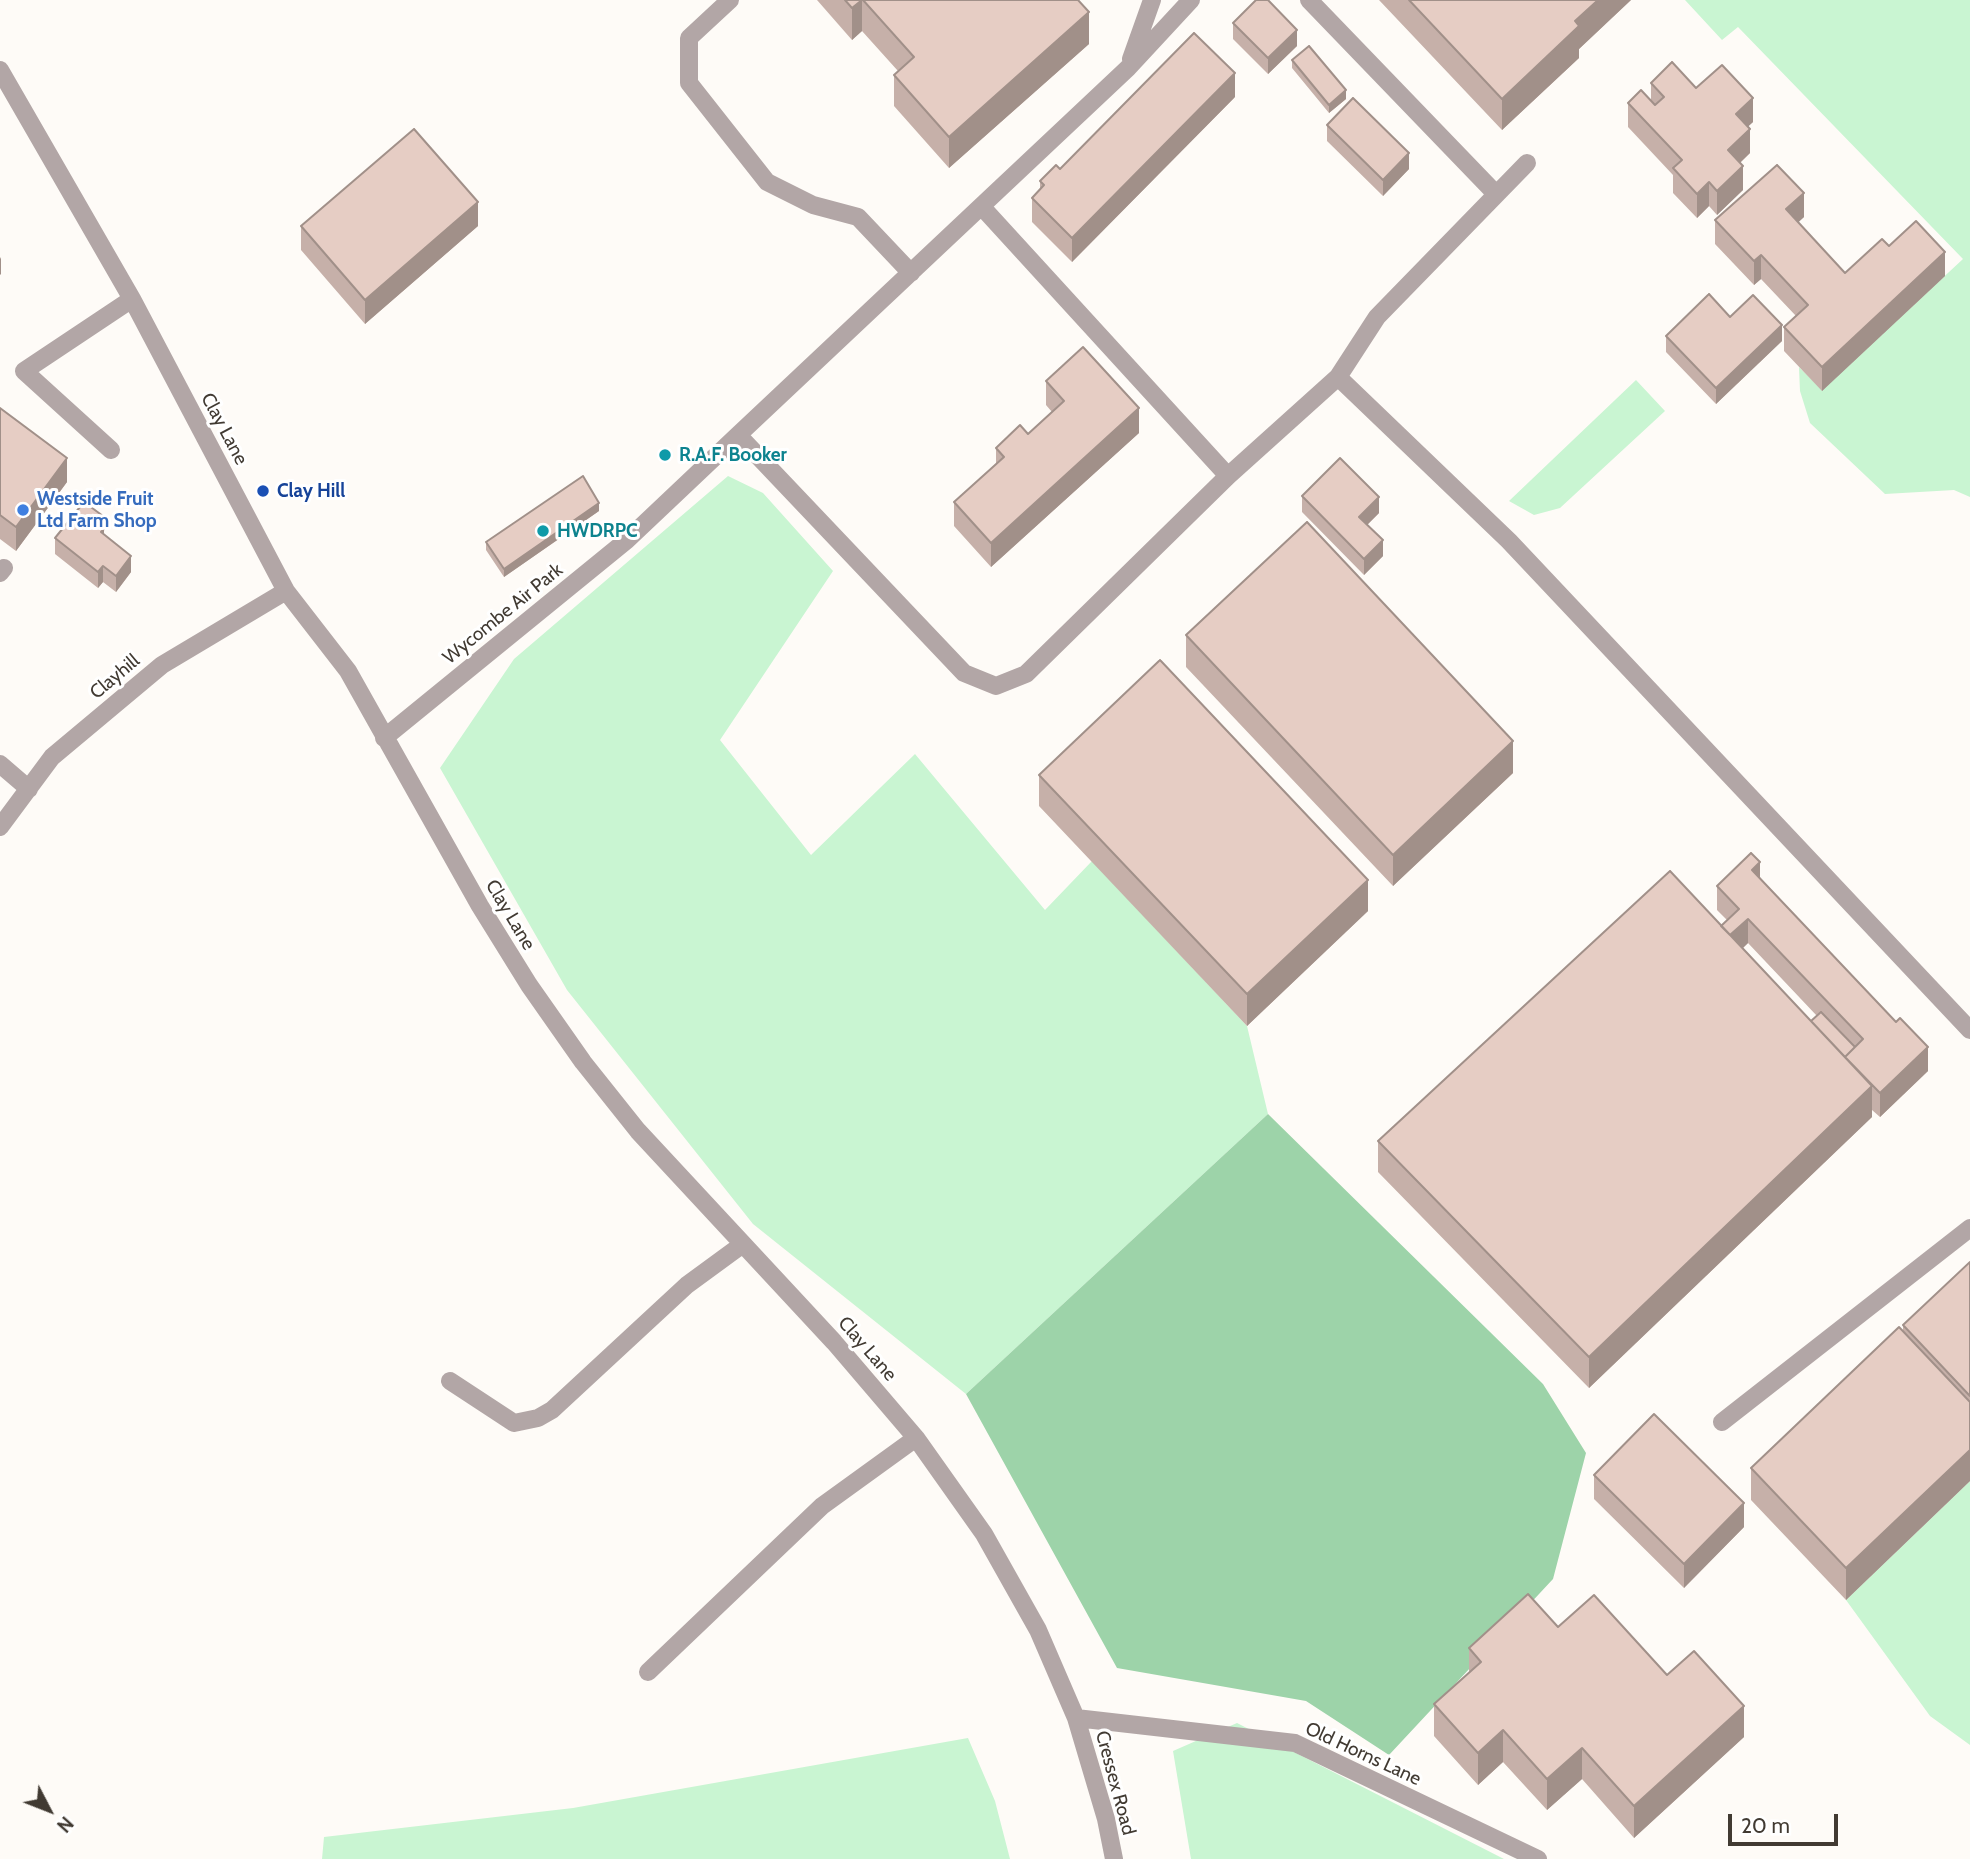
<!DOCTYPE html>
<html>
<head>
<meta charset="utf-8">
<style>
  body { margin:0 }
  #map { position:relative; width:1970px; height:1859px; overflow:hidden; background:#fefbf7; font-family:Cabin,sans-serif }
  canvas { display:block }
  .north { position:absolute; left:14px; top:1775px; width:70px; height:70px; -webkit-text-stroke:5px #fff; paint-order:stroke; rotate:132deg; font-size:19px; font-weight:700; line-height:28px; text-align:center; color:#413a32 }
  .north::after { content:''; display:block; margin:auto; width:24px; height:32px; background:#413a32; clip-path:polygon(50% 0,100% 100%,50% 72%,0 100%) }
  .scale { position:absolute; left:1728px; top:1814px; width:110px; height:32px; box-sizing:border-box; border:4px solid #413a32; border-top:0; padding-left:9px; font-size:21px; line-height:24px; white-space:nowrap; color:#413a32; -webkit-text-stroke:5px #fff; paint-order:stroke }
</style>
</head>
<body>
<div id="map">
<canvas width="1970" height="1859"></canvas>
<div class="north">N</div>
<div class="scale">20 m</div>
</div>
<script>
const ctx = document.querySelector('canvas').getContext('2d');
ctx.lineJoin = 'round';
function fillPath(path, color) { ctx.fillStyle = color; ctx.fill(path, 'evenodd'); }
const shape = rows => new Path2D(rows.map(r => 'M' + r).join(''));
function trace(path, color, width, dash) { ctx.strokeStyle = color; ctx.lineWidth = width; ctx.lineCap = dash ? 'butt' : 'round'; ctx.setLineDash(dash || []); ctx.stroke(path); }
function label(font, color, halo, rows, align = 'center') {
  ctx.font = font + ' Cabin,sans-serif'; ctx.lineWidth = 6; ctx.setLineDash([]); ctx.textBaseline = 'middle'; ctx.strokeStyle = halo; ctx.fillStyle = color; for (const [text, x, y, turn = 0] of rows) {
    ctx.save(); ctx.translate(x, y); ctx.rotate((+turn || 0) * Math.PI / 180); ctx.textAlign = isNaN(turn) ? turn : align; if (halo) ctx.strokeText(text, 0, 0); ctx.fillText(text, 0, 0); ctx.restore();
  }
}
const green = shape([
  [1685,0,1970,0,1970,497,1954,490,1885,494,1810,423,1800,391,1799,367,1822,390,1963,259,1738,27,1722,40],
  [1636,380,1665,411,1560,508,1534,515,1509,501],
  [728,476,763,493,833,571,720,740,811,855,915,754,1045,910,1092,861,1247,1026,1268,1114,966,1394,753,1224,567,990,440,768,514,659],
  [1970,1481,1970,1745,1930,1716,1846,1600],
  [1237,1723,1504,1859,1191,1859,1173,1751],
  [968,1738,995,1801,1010,1859,322,1859,324,1837,573,1808]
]);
const forest = shape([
  [1268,1114,1543,1384,1586,1453,1553,1579,1389,1755,1306,1701,1117,1668,966,1394]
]);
const minor = shape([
  [730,0,689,38,689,83,767,182,813,205,858,217,911,273],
  [1191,0,1128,68,738,435,964,673,996,686,1026,674,1228,476,1338,377,1377,317,1527,163],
  [1309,0,1496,194],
  [1131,59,1152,0],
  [0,70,132,299,286,591,348,671,480,906,529,985,583,1062,638,1131,834,1342,916,1438,984,1534,1038,1630,1076,1718,1106,1819,1114,1859],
  [982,207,1228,476],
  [1338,377,1509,541,1970,1030],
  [111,450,24,371,132,299],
  [0,573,4,568],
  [384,738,627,540,738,435],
  [0,764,29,789],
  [0,827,52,757,162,665,286,591],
  [450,1381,514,1423,538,1418,552,1410,687,1285,743,1244],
  [1722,1422,1970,1228],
  [648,1672,822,1506,916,1438],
  [1076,1718,1295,1743,1538,1859]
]);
const wall = shape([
  [817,0,1078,0,1089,44,949,168,894,106,894,75,898,71,862,31,852,40],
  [1379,0,1631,0,1579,49,1579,58,1502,130],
  [1233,23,1297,46,1268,74,1233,39],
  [1292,60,1346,99,1329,113,1292,68],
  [1651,83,1696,88,1753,122,1748,126,1750,153,1740,163,1743,190,1717,215,1709,206,1697,218,1673,193,1673,175,1628,127,1628,103,1651,100],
  [1235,97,1072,262,1032,222,1032,198,1040,190,1040,181,1060,169],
  [1327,125,1409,169,1383,196,1327,141],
  [1804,217,1798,222,1845,273,1889,246,1945,276,1822,391,1784,351,1784,327,1796,316,1761,279,1754,285,1715,244,1715,220],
  [301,226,478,226,365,324,301,250],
  [1666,336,1782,341,1716,404,1666,352],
  [1046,381,1139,433,991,567,954,526,954,502,996,464,996,448,1028,434,1052,412,1046,405],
  [0,408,67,482,16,551,0,539],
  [1302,496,1379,513,1367,525,1383,556,1364,575,1302,512],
  [599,511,504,577,486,550,486,542],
  [103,528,104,535,131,572,116,592,103,582,98,588,55,554,55,538],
  [1186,635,1513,773,1393,886,1186,667],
  [1039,775,1368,911,1247,1026,1039,806],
  [1760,879,1928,1071,1880,1117,1872,1110,1872,1117,1589,1388,1378,1172,1378,1141,1721,926,1727,920,1717,910,1717,886],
  [1748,943,1817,1016,1811,1021,1743,948],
  [1970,1262,1970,1481,1846,1600,1751,1500,1751,1468,1903,1332,1903,1325],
  [1594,1475,1744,1527,1684,1588,1594,1499],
  [1558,1627,1667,1675,1744,1737,1634,1838,1582,1779,1547,1810,1503,1762,1478,1785,1434,1736,1434,1704,1469,1673,1469,1648]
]);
const shadedWall = shape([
  [862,0,862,31,852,40,852,8],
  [1598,0,1631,0,1579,49,1579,58,1502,130,1502,99,1575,21],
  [1089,12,1089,44,949,168,949,137],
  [1297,30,1297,46,1268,74,1268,58],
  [1235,73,1235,97,1072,262,1072,238],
  [1346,90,1346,99,1329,113,1329,105],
  [1753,98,1753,122,1736,138,1736,114],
  [1750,129,1750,153,1728,174,1728,150],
  [1409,153,1409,169,1383,196,1383,180],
  [1743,166,1743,190,1717,215,1717,191],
  [1709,182,1709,206,1697,218,1697,194],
  [1804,193,1804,217,1786,234,1786,209],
  [478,202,478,226,365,324,365,300],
  [1945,252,1945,276,1822,391,1822,367],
  [1761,255,1761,279,1754,285,1754,261],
  [1,257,1,274,0,275,0,259],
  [1782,325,1782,341,1716,404,1716,388],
  [1139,408,1139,433,991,567,991,543],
  [67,458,67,482,16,551,16,527],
  [1379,497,1379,513,1359,533,1359,517],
  [599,503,599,511,504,577,504,569],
  [103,516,103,530,104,529,104,545,97,523],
  [1383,540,1383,556,1364,575,1364,559],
  [131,556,131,572,116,592,116,576],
  [103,566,103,582,98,588,98,572],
  [1513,741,1513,773,1393,886,1393,855],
  [1760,862,1760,886,1752,870],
  [1368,880,1368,911,1247,1026,1247,994],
  [1748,919,1748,943,1729,961,1729,936],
  [1928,1047,1928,1071,1880,1117,1880,1093],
  [1872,1086,1872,1117,1589,1388,1589,1357],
  [1970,1450,1970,1481,1846,1600,1846,1568],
  [1744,1503,1744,1527,1684,1588,1684,1564],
  [1744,1706,1744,1737,1634,1838,1634,1806],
  [1503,1730,1503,1762,1478,1785,1478,1753],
  [1582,1748,1582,1779,1547,1810,1547,1779]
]);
const building = shape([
  [845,0,862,0,852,8,845,0],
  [863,0,1078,0,1089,12,949,137,894,75,914,57,863,0],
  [1256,0,1268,0,1297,30,1268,58,1233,23,1256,0],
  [1409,0,1598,0,1575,21,1579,26,1502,99,1409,0],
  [1194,33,1235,73,1072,238,1032,198,1044,185,1040,181,1056,165,1060,169,1194,33],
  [1309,46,1346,90,1329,105,1292,60,1309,46],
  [1672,62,1696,88,1722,65,1753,98,1736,114,1750,129,1728,150,1743,166,1717,191,1709,182,1697,194,1673,168,1682,160,1628,103,1641,90,1655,105,1664,97,1651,83,1672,62],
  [1353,98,1409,153,1383,180,1327,125,1353,98],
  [414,129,478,202,365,300,301,226,414,129],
  [1777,165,1804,193,1786,209,1845,273,1882,239,1889,246,1916,221,1945,252,1822,367,1784,327,1808,305,1761,255,1754,261,1715,220,1777,165],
  [1709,294,1730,317,1753,295,1782,325,1716,388,1666,336,1709,294],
  [1083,347,1139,408,991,543,954,502,1004,457,996,448,1020,425,1028,434,1064,401,1046,381,1083,347],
  [0,408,67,458,16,527,0,515,0,408],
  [1340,458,1379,497,1359,517,1383,540,1364,559,1302,496,1340,458],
  [583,476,599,503,504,569,486,542,583,476],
  [84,502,103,516,97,523,104,529,101,532,131,556,116,576,103,566,98,572,55,538,84,502],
  [1307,522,1513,741,1393,855,1186,635,1307,522],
  [1160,660,1368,880,1247,994,1039,775,1160,660],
  [1751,853,1760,862,1752,870,1896,1022,1900,1018,1928,1047,1880,1093,1845,1057,1863,1039,1748,919,1730,935,1721,926,1739,909,1717,886,1751,853],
  [1670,871,1872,1086,1589,1357,1378,1141,1670,871],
  [1821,1012,1855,1047,1845,1057,1811,1021,1821,1012],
  [1970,1262,1970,1396,1903,1325,1970,1262],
  [1899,1327,1970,1402,1970,1450,1846,1568,1751,1468,1899,1327],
  [1654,1414,1744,1503,1684,1564,1594,1475,1654,1414],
  [1528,1594,1558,1627,1594,1595,1667,1675,1694,1651,1744,1706,1634,1806,1582,1748,1547,1779,1503,1730,1478,1753,1434,1704,1481,1662,1469,1648,1528,1594]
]);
const markers = [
  [665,455,7,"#0f9aa8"],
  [263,491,7,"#1a4fb4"],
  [23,510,7,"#3f7fe0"],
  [543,531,7,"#0f9aa8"]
];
const streetNames = [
  ["Clay Lane",224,429,62],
  ["Wycombe Air Park",503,614,-39],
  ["Clayhill",115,677,-40],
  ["Clay Lane",510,915,59],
  ["Clay Lane",867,1349,49],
  ["Old Horns Lane",1363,1754,25],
  ["Cressex Road",1115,1783,75]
];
const cultureNames = [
  ["R.A.F. Booker",679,455],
  ["HWDRPC",557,531]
];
const transitNames = [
  ["Clay Hill",277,491]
];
const shopNames = [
  ["Westside Fruit",37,499],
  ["Ltd Farm Shop",37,521]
];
fillPath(green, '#c9f5d2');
fillPath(forest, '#9dd3a9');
trace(minor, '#b2a6a6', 18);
fillPath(wall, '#c6b0a9');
fillPath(shadedWall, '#a19089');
fillPath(building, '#e6cdc4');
trace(building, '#a19089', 2);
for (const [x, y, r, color] of markers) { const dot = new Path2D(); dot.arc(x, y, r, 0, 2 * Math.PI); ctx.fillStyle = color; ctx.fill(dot); trace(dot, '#fff', 2.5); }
label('19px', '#413a32', '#fff', streetNames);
label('bold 19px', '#0d838f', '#fff', cultureNames, 'left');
label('bold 19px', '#164399', '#fff', transitNames, 'left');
label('bold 19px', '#366cbe', '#fff', shopNames, 'left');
</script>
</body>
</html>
